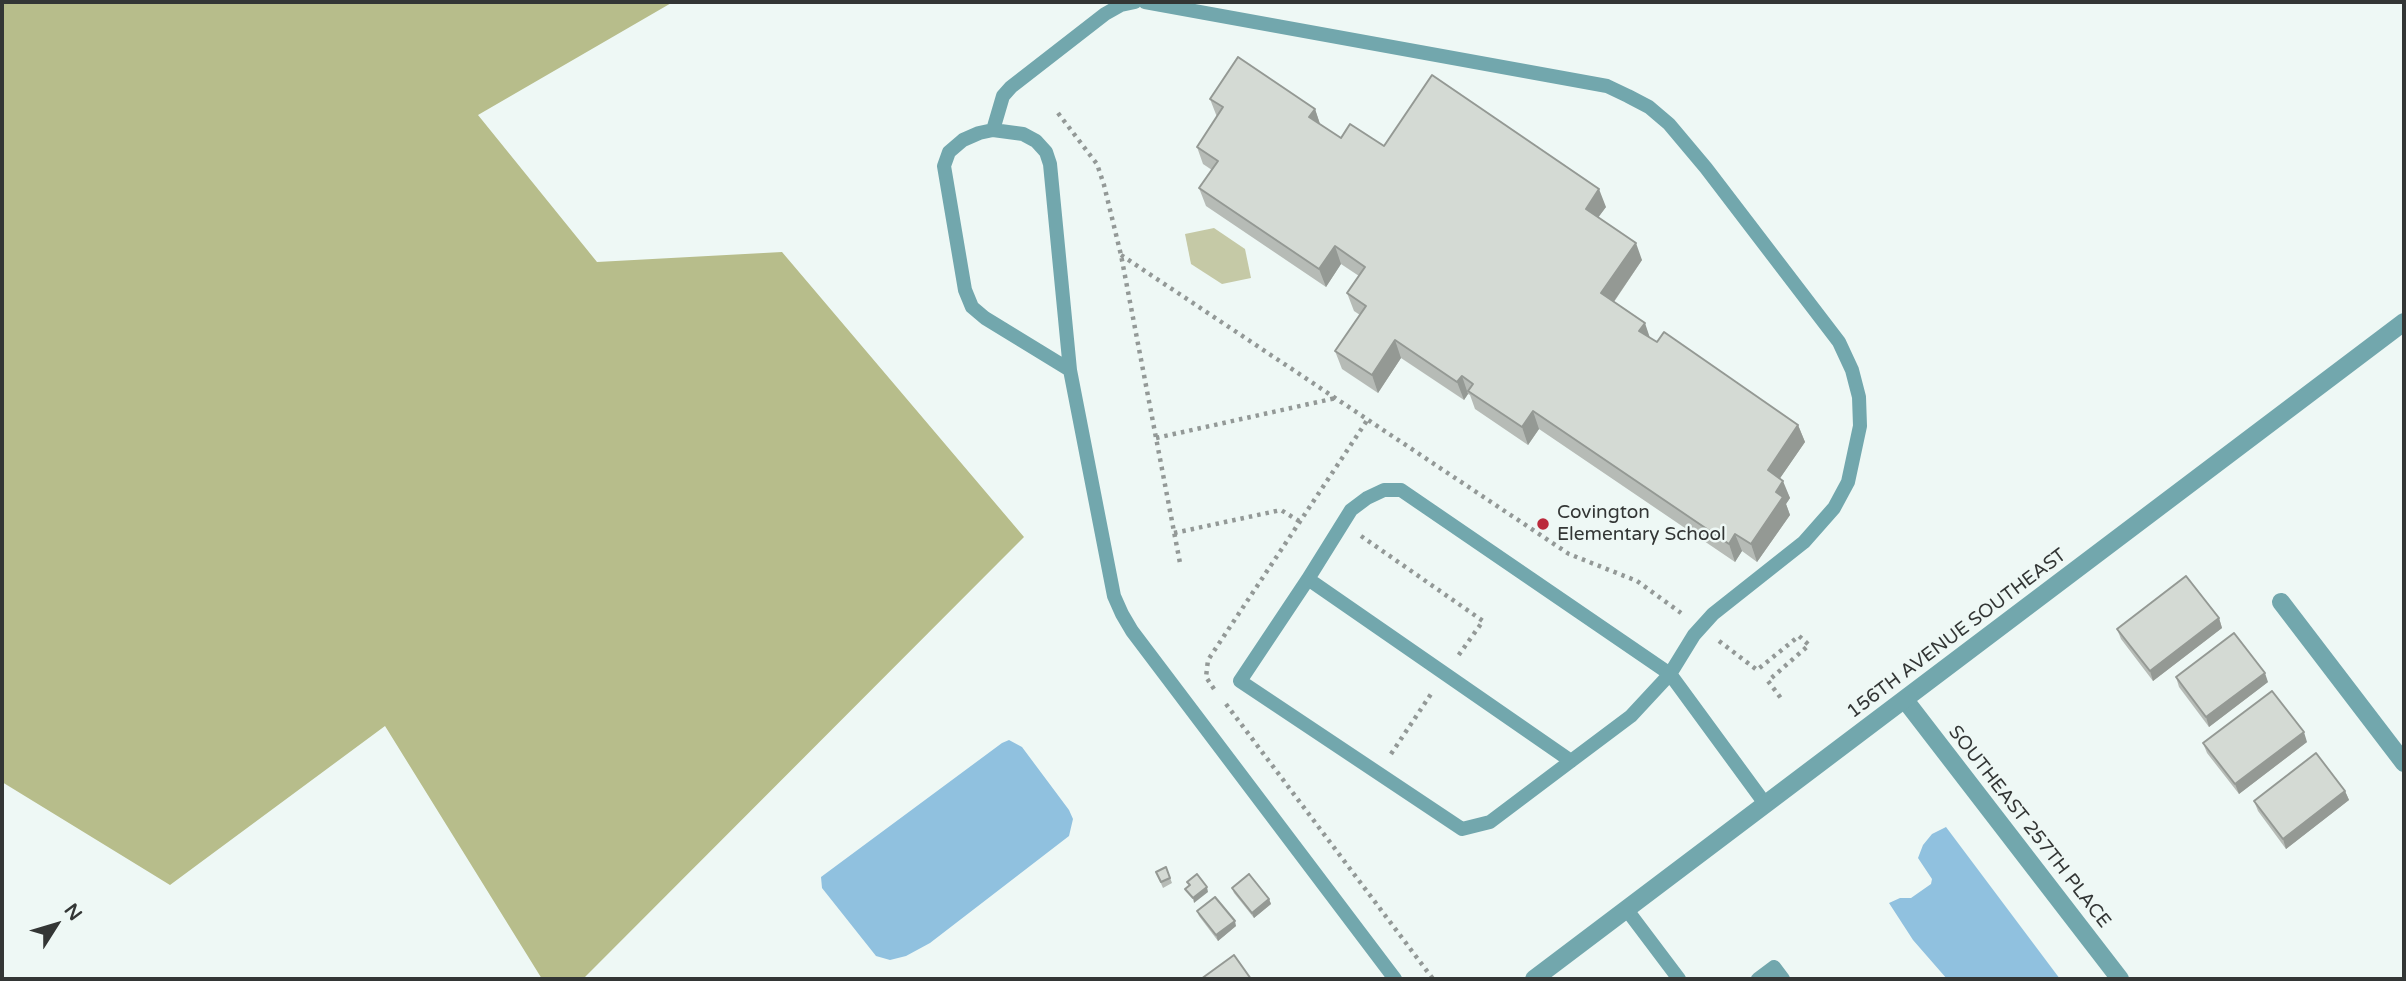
<!DOCTYPE html>
<html>
<head>
<meta charset="utf-8">
<style>
  body { margin:0 }
  #map { position:relative; width:2406px; height:981px; overflow:hidden; background:#eef8f5; font-family:"Varela Round",sans-serif }
  canvas { display:block }
  .frame { position:absolute; inset:0; border:4px solid #333635; pointer-events:none }
  .north { position:absolute; left:21px; top:890px; width:70px; height:70px; -webkit-text-stroke:5px #eef8f5; paint-order:stroke; rotate:53deg; font-size:19px; font-weight:700; line-height:28px; text-align:center; color:#333635 }
  .north::after { content:''; display:block; margin:auto; width:24px; height:32px; background:#333635; clip-path:polygon(50% 0,100% 100%,50% 72%,0 100%) }
</style>
</head>
<body>
<div id="map">
<canvas width="2406" height="981"></canvas>
<div class="frame"></div>
<div class="north">N</div>
</div>
<script>
const ctx = document.querySelector('canvas').getContext('2d');
ctx.lineJoin = 'round';
function fillPath(path, color) { ctx.fillStyle = color; ctx.fill(path, 'evenodd'); }
const shape = rows => new Path2D(rows.map(r => 'M' + r).join(''));
function trace(path, color, width, dash) { ctx.strokeStyle = color; ctx.lineWidth = width; ctx.lineCap = dash ? 'butt' : 'round'; ctx.setLineDash(dash || []); ctx.stroke(path); }
function label(font, color, halo, rows, align = 'center') {
  ctx.font = font + ' "Varela Round",sans-serif'; ctx.lineWidth = 5; ctx.setLineDash([]); ctx.textBaseline = 'middle'; ctx.strokeStyle = halo; ctx.fillStyle = color; for (const [text, x, y, turn = 0] of rows) {
    ctx.save(); ctx.translate(x, y); ctx.rotate((+turn || 0) * Math.PI / 180); ctx.textAlign = isNaN(turn) ? turn : align; if (halo) ctx.strokeText(text, 0, 0); ctx.fillText(text, 0, 0); ctx.restore();
  }
}
const green = shape([
  [1214,228,1245,249,1251,278,1222,284,1191,264,1185,234]
]);
const forest = shape([
  [2,2,673,2,478,115,597,262,782,252,1024,537,583,979,542,979,385,726,170,885,2,782]
]);
const water = shape([
  [1009,740,1022,747,1069,810,1073,819,1069,836,930,943,906,956,890,960,876,956,822,888,821,877,1002,743],
  [1946,827,2060,979,1947,979,1913,940,1889,903,1900,898,1911,898,1931,884,1932,879,1918,858,1923,845,1932,834]
]);
const path = shape([
  [1058,113,1097,164,1104,185,1121,255,1180,563],
  [1121,255,1569,554,1637,581,1681,613],
  [1156,438,1336,398],
  [1174,533,1281,510,1299,521],
  [1361,536,1483,621,1458,656],
  [1719,641,1757,670,1799,636,1809,645,1768,681,1783,701],
  [1214,689,1206,677,1208,660,1368,419],
  [1226,704,1433,979],
  [1391,754,1431,694]
]);
const service = shape([
  [1145,2,1607,86,1628,96,1649,107,1669,124,1706,168,1839,342,1852,370,1859,397,1860,426,1848,482,1834,508,1804,542,1713,614,1694,635,1670,674,1401,490,1384,490,1367,498,1351,510,1308,579],
  [993,130,1003,96,1011,87,1105,14,1121,5,1135,2],
  [1070,370,985,318,972,307,965,290,944,166,949,152,963,140,979,133,993,130,1023,134,1036,141,1046,152,1050,164,1070,370,1114,596,1122,614,1132,631,1395,979],
  [1571,761,1308,579,1240,681,1462,829,1490,822,1571,761,1631,716,1670,674,1766,805],
  [1627,910,1679,979],
  [1758,979,1774,967,1783,979]
]);
const minor = shape([
  [2281,602,2404,763],
  [1905,700,2120,979]
]);
const tertiary = shape([
  [1534,979,2404,322]
]);
const wall = shape([
  [1210,99,1315,109,1320,124,1341,138,1384,146,1606,207,1598,217,1642,260,1614,302,1650,338,1798,425,1805,442,1780,478,1790,498,1786,504,1790,515,1757,562,1742,551,1735,562,1539,429,1528,445,1475,409,1470,395,1468,394,1464,400,1401,358,1378,393,1342,369,1335,351,1360,315,1354,311,1347,293,1359,276,1341,264,1326,287,1206,206,1199,188,1212,170,1203,164,1197,147,1217,117],
  [2219,618,2222,628,2153,681,2121,639,2117,629],
  [2176,677,2268,682,2209,727,2179,687],
  [2307,742,2239,794,2207,753,2203,743],
  [2345,791,2349,800,2286,849,2258,811,2254,801],
  [1166,867,1172,883,1163,888,1156,872],
  [1232,888,1269,899,1271,904,1254,918,1234,893],
  [1197,911,1236,926,1218,941,1199,916]
]);
const shadedWall = shape([
  [1315,109,1321,127,1309,117],
  [1599,189,1606,207,1592,226,1586,209],
  [1636,243,1642,260,1608,310,1601,293],
  [1335,246,1341,264,1326,287,1319,269],
  [1645,323,1651,341,1639,331],
  [1395,340,1401,358,1378,393,1372,375],
  [1462,376,1468,394,1464,400,1457,382],
  [1533,411,1539,429,1528,445,1522,427],
  [1798,425,1805,442,1774,487,1768,470],
  [1783,481,1790,498,1786,504,1790,515,1757,562,1751,544,1776,492],
  [1735,534,1742,551,1735,562,1729,544],
  [2219,618,2222,628,2153,681,2150,671],
  [2265,673,2268,682,2209,727,2206,717],
  [2304,732,2307,742,2239,794,2235,784],
  [2345,791,2349,800,2286,849,2283,839],
  [1207,887,1208,892,1194,903,1193,898],
  [1269,899,1271,904,1254,918,1252,913],
  [1235,921,1236,926,1218,941,1216,935]
]);
const building = shape([
  [1238,57,1315,109,1309,117,1341,138,1350,124,1384,146,1432,75,1599,189,1586,209,1636,243,1601,293,1645,323,1639,331,1657,342,1664,332,1798,425,1768,470,1783,481,1776,492,1783,497,1751,544,1735,534,1729,544,1533,411,1522,427,1468,391,1473,384,1462,376,1457,382,1395,340,1372,375,1335,351,1366,306,1347,293,1365,267,1335,246,1319,269,1199,188,1218,161,1197,147,1223,107,1210,99,1238,57],
  [2186,576,2219,618,2150,671,2117,629,2186,576],
  [2234,633,2265,673,2206,717,2176,677,2234,633],
  [2272,691,2304,732,2235,784,2203,743,2272,691],
  [2316,753,2345,791,2283,839,2254,801,2316,753],
  [1166,867,1170,878,1161,882,1156,872,1166,867],
  [1197,874,1207,887,1193,898,1185,889,1190,885,1187,882,1197,874],
  [1249,874,1269,899,1252,913,1232,888,1249,874],
  [1215,897,1235,921,1216,935,1197,911,1215,897],
  [1234,955,1251,979,1201,979,1234,955]
]);
const markers = [
  [1543,524,7,"#bb2a3b"]
];
const poiNames = [
  ["Covington",1557,513],
  ["Elementary School",1557,535]
];
const streetNames = [
  ["156TH AVENUE SOUTHEAST",1957,634,-37],
  ["SOUTHEAST 257TH PLACE",2029,827,52]
];
fillPath(green, '#c5c9a6');
fillPath(forest, '#b7bd8b');
fillPath(water, '#90c1df');
trace(path, '#939997', 4.5, [3.5, 5]);
trace(service, '#72a7ad', 14);
trace(minor, '#72a7ad', 18);
trace(tertiary, '#72a7ad', 18);
fillPath(wall, '#b6bbb6');
fillPath(shadedWall, '#949994');
fillPath(building, '#d4dad4');
trace(building, '#949994', 2);
for (const [x, y, r, color] of markers) { const dot = new Path2D(); dot.arc(x, y, r, 0, 2 * Math.PI); ctx.fillStyle = color; ctx.fill(dot); trace(dot, '#eef8f5', 2.5); }
label('19px', '#333635', '#eef8f5', poiNames, 'left');
label('19px', '#333635', '#eef8f5', streetNames);
</script>
</body>
</html>
